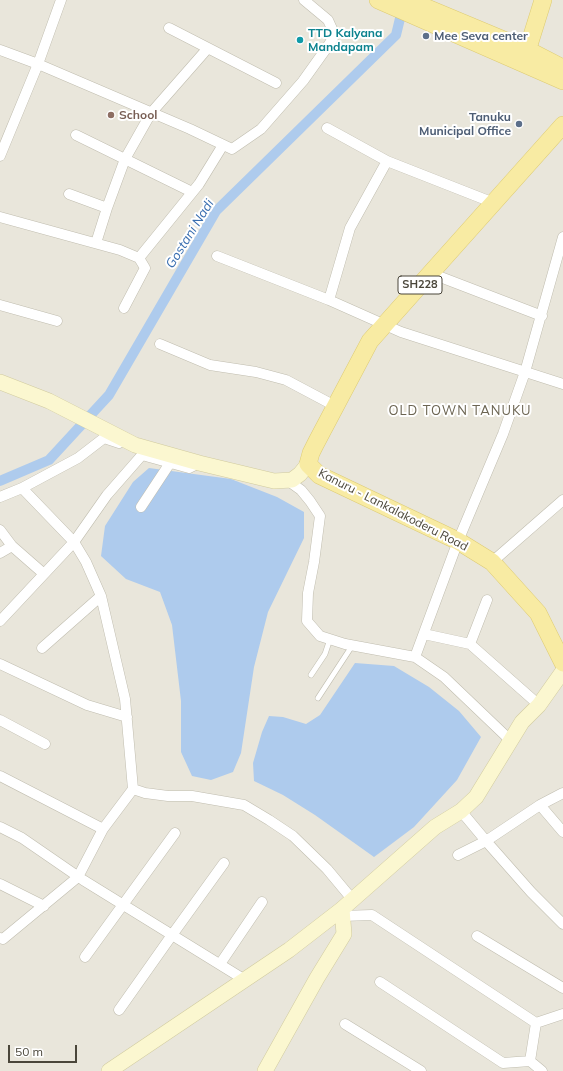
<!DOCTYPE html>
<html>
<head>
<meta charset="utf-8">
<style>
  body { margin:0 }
  #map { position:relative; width:563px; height:1071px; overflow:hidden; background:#f5f4ed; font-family:Mulish,sans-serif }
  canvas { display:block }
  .scale { position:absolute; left:8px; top:1045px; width:69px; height:18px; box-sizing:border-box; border:2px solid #4a463a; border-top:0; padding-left:5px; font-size:12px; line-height:14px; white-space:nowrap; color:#4a463a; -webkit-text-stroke:3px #fff; paint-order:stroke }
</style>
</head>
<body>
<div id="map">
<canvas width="563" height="1071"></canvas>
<div class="scale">50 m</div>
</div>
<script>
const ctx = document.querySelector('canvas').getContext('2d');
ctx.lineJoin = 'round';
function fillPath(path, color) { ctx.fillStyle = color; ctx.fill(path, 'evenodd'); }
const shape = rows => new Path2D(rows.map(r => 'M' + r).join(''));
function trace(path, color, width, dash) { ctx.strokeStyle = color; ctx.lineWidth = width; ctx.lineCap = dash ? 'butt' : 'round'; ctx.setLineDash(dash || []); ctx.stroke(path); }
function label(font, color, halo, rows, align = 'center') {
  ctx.font = font + ' Mulish,sans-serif'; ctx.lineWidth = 4; ctx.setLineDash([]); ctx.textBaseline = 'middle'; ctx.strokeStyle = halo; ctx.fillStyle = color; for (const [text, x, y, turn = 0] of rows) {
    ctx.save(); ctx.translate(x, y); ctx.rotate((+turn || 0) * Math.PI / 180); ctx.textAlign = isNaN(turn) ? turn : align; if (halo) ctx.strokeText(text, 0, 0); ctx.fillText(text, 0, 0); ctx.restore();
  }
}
const residential = shape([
  [0,0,563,0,563,1071,0,1071]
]);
const water = shape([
  [149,468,231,479,277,497,304,512,304,538,268,612,254,667,241,753,233,772,211,780,192,776,181,752,181,701,172,625,160,592,126,579,101,556,105,526,133,482],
  [355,663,394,666,429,687,459,711,481,737,457,780,414,827,374,857,315,815,283,795,254,781,253,763,262,732,269,716,283,717,306,724,320,715]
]);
const canal = shape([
  [0,481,49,460,109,395,216,211,396,35,403,6]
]);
const lane = shape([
  [311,675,325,654,330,639],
  [318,698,352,646]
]);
const street = shape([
  [169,28,276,83],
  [0,50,38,64,190,129,232,149,261,129,303,81,328,46,333,38,333,31,328,20,304,0],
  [327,128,387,161,494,203],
  [76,135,192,192],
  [0,156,38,64,61,0],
  [69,194,107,208],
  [0,217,120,250,139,258,199,184,223,145],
  [96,243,107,208,125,159,151,113,208,48],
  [217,256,329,300,401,332,563,384],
  [430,273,542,316],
  [329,300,350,228,387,161],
  [0,305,57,321],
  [124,308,145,268,139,258],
  [160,344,210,365,256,372,286,380,335,406],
  [287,480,301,490,310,501,320,516,314,562,308,593,307,621,320,636,345,644,415,657,444,677,511,741],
  [0,497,22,488,78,458,104,438,119,443],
  [141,507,170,463],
  [0,530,12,546,44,574],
  [0,553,12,546],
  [492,562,563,500],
  [0,621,74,542,107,495,142,455,189,468,199,463],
  [424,634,470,644,539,705],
  [470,644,487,600],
  [42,648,101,596],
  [415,657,458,541,503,434,525,372,563,237],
  [0,664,87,705,127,717],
  [0,720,45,744],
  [0,776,103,829],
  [133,789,145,793,168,796,192,796,244,805,269,820,293,836,327,869,352,899],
  [540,805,563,832],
  [461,811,486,841,540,805,563,793],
  [0,827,22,838,83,880,245,980],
  [458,855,486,841,531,892,563,924],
  [0,884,44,906],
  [342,916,372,915,536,1023],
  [477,936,563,988],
  [0,938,3,939,78,877,103,829,133,789,125,699,101,596,86,562,74,542,22,488],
  [85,957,175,833],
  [220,964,262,902],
  [380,982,503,1063,530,1061,542,1071],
  [119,1010,172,935,224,863],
  [536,1023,563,1014],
  [345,1024,421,1071],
  [530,1061,536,1023]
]);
const secondary = shape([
  [0,382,49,401,135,445,199,463,274,481,292,480,300,474,308,464],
  [109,1071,289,950,342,909],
  [265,1071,317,978,344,934,342,909,435,827,461,811,476,797,522,722,539,705,563,671]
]);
const primary = shape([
  [378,0,563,81],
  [408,0,528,50,563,68],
  [524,61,543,0],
  [563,125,370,341,316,443,311,453,308,464,319,475,458,541,492,562,538,613,563,663]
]);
const markers = [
  [426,36,4,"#5c6f8a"],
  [300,40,4,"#0f9aa8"],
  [111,115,4,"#8d6e63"],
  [519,124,4,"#5c6f8a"]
];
const shields = [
  [420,285,44]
];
const shieldNames = [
  ["SH228",420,285]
];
const cultureNames = [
  ["TTD Kalyana",308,33],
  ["Mandapam",308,47]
];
const serviceNames = [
  ["Mee Seva center",434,36],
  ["Tanuku",511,117,"right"],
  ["Municipal Office",511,131,"right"]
];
const educationNames = [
  ["School",119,115]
];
const streetNames = [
  ["Kanuru - Lankalakoderu Road",393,510,27]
];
const waterNames = [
  ["Gostani Nadi",190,234,-58]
];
const neighbourhoodNames = [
  ["OLD TOWN TANUKU",460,411]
];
fillPath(residential, '#e9e6db');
fillPath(water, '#aecbed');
trace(canal, '#aecbed', 10);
trace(lane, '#c0bdaf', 6);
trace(street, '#c0bdaf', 11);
trace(secondary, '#d1cb9f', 16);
trace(primary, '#ddcb73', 18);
trace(lane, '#fff', 5);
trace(street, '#fff', 10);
trace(secondary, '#fbf7d0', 15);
trace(primary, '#f8eba3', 17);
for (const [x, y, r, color] of markers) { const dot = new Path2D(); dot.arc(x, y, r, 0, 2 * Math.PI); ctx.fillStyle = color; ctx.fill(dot); trace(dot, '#fff', 1.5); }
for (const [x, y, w] of shields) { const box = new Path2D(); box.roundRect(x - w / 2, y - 9, w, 18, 3); ctx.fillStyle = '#fff'; ctx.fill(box); trace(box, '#4a463a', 1); }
label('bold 11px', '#4a463a', null, shieldNames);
label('bold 12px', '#0d838f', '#fff', cultureNames, 'left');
label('bold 12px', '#4e5e75', '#fff', serviceNames, 'left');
label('bold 12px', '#785e54', '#fff', educationNames, 'left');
label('12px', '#4a463a', '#fff', streetNames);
label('italic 13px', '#396eb0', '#fff', waterNames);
ctx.letterSpacing = '1px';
label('13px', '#6c6552', '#fff', neighbourhoodNames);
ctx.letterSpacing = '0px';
</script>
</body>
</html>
